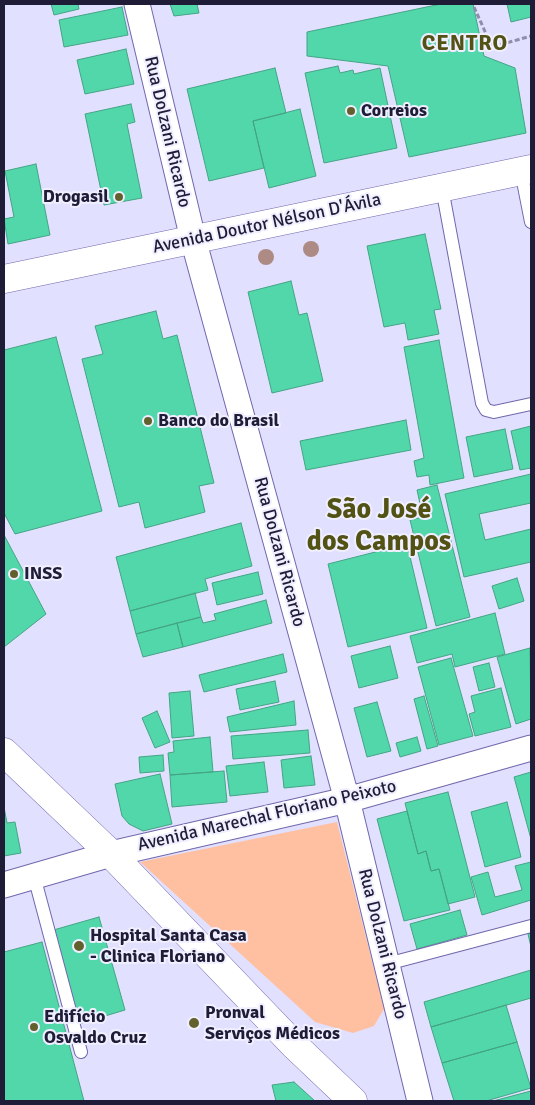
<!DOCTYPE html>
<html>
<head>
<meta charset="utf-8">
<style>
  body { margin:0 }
  #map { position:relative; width:535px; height:1105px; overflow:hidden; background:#e2e0ff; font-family:Signika,sans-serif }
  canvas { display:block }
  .frame { position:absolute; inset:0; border:5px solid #1f1c38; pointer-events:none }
</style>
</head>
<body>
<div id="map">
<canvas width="535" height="1105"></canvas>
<div class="frame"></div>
</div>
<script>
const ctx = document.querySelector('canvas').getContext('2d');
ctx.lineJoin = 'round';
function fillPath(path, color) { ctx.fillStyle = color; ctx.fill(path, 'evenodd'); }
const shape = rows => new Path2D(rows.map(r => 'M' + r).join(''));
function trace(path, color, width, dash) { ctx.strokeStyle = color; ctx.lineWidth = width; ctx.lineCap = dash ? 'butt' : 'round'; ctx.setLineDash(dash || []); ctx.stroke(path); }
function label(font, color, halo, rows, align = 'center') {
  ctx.font = font + ' Signika,sans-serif'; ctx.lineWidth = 4; ctx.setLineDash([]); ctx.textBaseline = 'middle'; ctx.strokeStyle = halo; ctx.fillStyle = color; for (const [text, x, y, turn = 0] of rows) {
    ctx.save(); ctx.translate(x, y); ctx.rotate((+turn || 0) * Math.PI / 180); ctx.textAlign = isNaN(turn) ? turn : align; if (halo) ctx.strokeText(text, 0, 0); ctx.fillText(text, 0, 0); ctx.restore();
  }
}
const green = shape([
  [337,822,384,1009,374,1026,353,1033,315,1022,140,862]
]);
const building = shape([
  [51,4,78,4,79,9,54,15,51,4],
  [170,4,197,4,199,13,174,16,170,4],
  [441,4,473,4,484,56,515,68,526,133,409,157,388,66,307,56,307,32,441,4],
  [507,4,531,4,531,17,511,22,507,4],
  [122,7,128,35,64,47,59,20,122,7],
  [126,49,134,84,85,94,77,60,126,49],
  [338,66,340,73,353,70,354,74,380,68,397,148,324,163,305,73,338,66],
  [275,68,286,113,253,121,264,168,209,181,187,89,275,68],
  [131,104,135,122,127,124,142,198,104,205,85,114,131,104],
  [300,109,316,176,269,188,253,121,300,109],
  [36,164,50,235,8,244,4,219,14,217,5,171,36,164],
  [425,234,441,309,434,310,439,334,408,340,405,323,384,327,367,246,425,234],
  [291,281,299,315,307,313,323,381,272,393,248,292,291,281],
  [156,311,163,339,177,335,214,483,199,486,205,512,145,528,139,502,119,507,82,359,103,354,95,326,156,311],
  [56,337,102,511,15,534,4,513,4,350,56,337],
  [439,340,464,478,430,485,429,475,417,477,414,461,424,458,404,347,439,340],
  [406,420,411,450,306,470,300,441,406,420],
  [531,426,531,468,520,470,511,431,531,426],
  [505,429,513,469,474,477,466,437,505,429],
  [531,474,531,503,479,514,485,540,531,529,531,562,464,577,445,494,531,474],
  [437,485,470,617,436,626,410,520,423,517,417,490,437,485],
  [241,523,252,566,205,579,208,590,130,611,116,557,241,523],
  [4,535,46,614,4,647,4,535],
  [407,544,427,628,348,647,328,564,407,544],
  [258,572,263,594,217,605,212,583,258,572],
  [517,578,524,601,499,609,492,586,517,578],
  [195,593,201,617,136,634,130,611,195,593],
  [266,600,272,623,183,647,177,623,201,617,203,623,216,620,214,614,266,600],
  [495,613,505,654,455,667,452,654,417,663,410,636,495,613],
  [177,623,183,647,143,657,136,634,177,623],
  [390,646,398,678,359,688,351,656,390,646],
  [530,648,531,719,516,724,497,657,530,648],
  [283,654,287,672,204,692,199,675,283,654],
  [451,658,473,736,439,745,418,667,451,658],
  [489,663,495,687,479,691,473,667,489,663],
  [275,681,279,702,240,710,236,689,275,681],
  [501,688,511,727,475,736,469,714,475,712,471,696,501,688],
  [190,691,194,736,172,738,169,693,190,691],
  [424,696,438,746,427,749,414,699,424,696],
  [294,701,296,725,230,732,227,717,294,701],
  [377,702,391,751,367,757,354,708,377,702],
  [157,711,170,742,155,748,142,718,157,711],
  [308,730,310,753,233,759,231,736,308,730],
  [210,737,213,772,170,775,168,753,174,752,173,741,210,737],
  [417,737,421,751,400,757,396,743,417,737],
  [163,755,164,771,140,773,139,757,163,755],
  [311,756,315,785,284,788,281,760,311,756],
  [264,762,268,792,230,796,226,766,264,762],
  [224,771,227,802,172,807,170,775,224,771],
  [531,772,531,839,514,777,531,772],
  [160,774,172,824,143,831,129,824,122,816,115,784,160,774],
  [448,792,475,897,448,904,439,869,431,871,426,851,418,854,405,803,448,792],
  [507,802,521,857,485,867,471,812,507,802],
  [4,807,7,823,15,822,21,853,4,856,4,807],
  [407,811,418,854,426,851,431,871,439,869,450,910,404,921,377,819,407,811],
  [531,862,531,900,482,915,471,877,488,872,495,897,522,890,515,866,531,862],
  [460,910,467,935,417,949,410,924,460,910],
  [99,917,125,1010,75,1025,50,931,99,917],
  [531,933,531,947,528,934,531,933],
  [42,942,84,1101,4,1101,4,952,42,942],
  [531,970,531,998,431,1027,424,1002,531,970],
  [506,1005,517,1042,442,1063,431,1027,506,1005],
  [517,1042,531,1088,486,1101,454,1101,442,1063,517,1042],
  [294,1082,315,1101,276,1101,272,1085,294,1082],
  [531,1091,531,1101,493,1101,531,1091]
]);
const path = shape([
  [474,7,492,47,531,36]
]);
const lane = shape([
  [521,171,531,222],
  [442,188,482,403,486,410,494,412,531,404],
  [34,876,81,1052],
  [387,964,531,926]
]);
const street = shape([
  [137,4,193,239,347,800,420,1101],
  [4,885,111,854,347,800,531,748]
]);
const secondary = shape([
  [4,752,111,854,294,1045,353,1101]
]);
const primary = shape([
  [4,279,531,169]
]);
const trees = [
  [311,249],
  [266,257]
];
const markers = [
  [351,111,5,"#62612e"],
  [119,197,5,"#62612e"],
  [148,421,5,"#62612e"],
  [14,574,5,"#62612e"],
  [79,946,6,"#62612e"],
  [194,1023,6,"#62612e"],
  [34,1027,5,"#62612e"]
];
const poiNames = [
  ["Correios",361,111],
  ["Drogasil",109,197,"right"],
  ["Banco do Brasil",158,421],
  ["INSS",24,574],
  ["Hospital Santa Casa",90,936],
  ["- Clinica Floriano",90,957],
  ["Pronval",205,1013],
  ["Serviços Médicos",205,1034],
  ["Edifício",44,1017],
  ["Osvaldo Cruz",44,1038]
];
const streetNames = [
  ["Rua Dolzani Ricardo",167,132,77],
  ["Avenida Doutor Nélson D'Ávila",267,224,-12],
  ["Rua Dolzani Ricardo",279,552,75],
  ["Avenida Marechal Floriano Peixoto",267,816,-13],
  ["Rua Dolzani Ricardo",382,944,76]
];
const districtNames = [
  ["CENTRO",465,44]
];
const townNames = [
  ["São José",379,511],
  ["dos Campos",379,543]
];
fillPath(green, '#fec0a1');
fillPath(building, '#52d7ab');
trace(building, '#43a483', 1);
trace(lane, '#7068ac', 14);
trace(street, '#7068ac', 27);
trace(secondary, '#7068ac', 29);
trace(primary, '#7068ac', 29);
trace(path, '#908dab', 3, [5, 2.5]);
trace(lane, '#fff', 12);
trace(street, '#fff', 25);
trace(secondary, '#fff', 28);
trace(primary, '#fff', 28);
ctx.fillStyle = '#ad8a84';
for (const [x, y] of trees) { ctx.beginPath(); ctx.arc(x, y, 8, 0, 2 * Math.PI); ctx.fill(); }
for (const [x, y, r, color] of markers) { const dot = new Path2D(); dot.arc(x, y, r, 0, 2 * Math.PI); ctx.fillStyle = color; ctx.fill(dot); trace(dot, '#f0efff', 2); }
label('bold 18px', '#1f1c38', '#f0efff', poiNames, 'left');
label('18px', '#1f1c38', '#f0efff', streetNames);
ctx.letterSpacing = '1px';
label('bold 22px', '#535215', '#f0efff', districtNames);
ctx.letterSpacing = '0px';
label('bold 28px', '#535215', '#f0efff', townNames);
</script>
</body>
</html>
